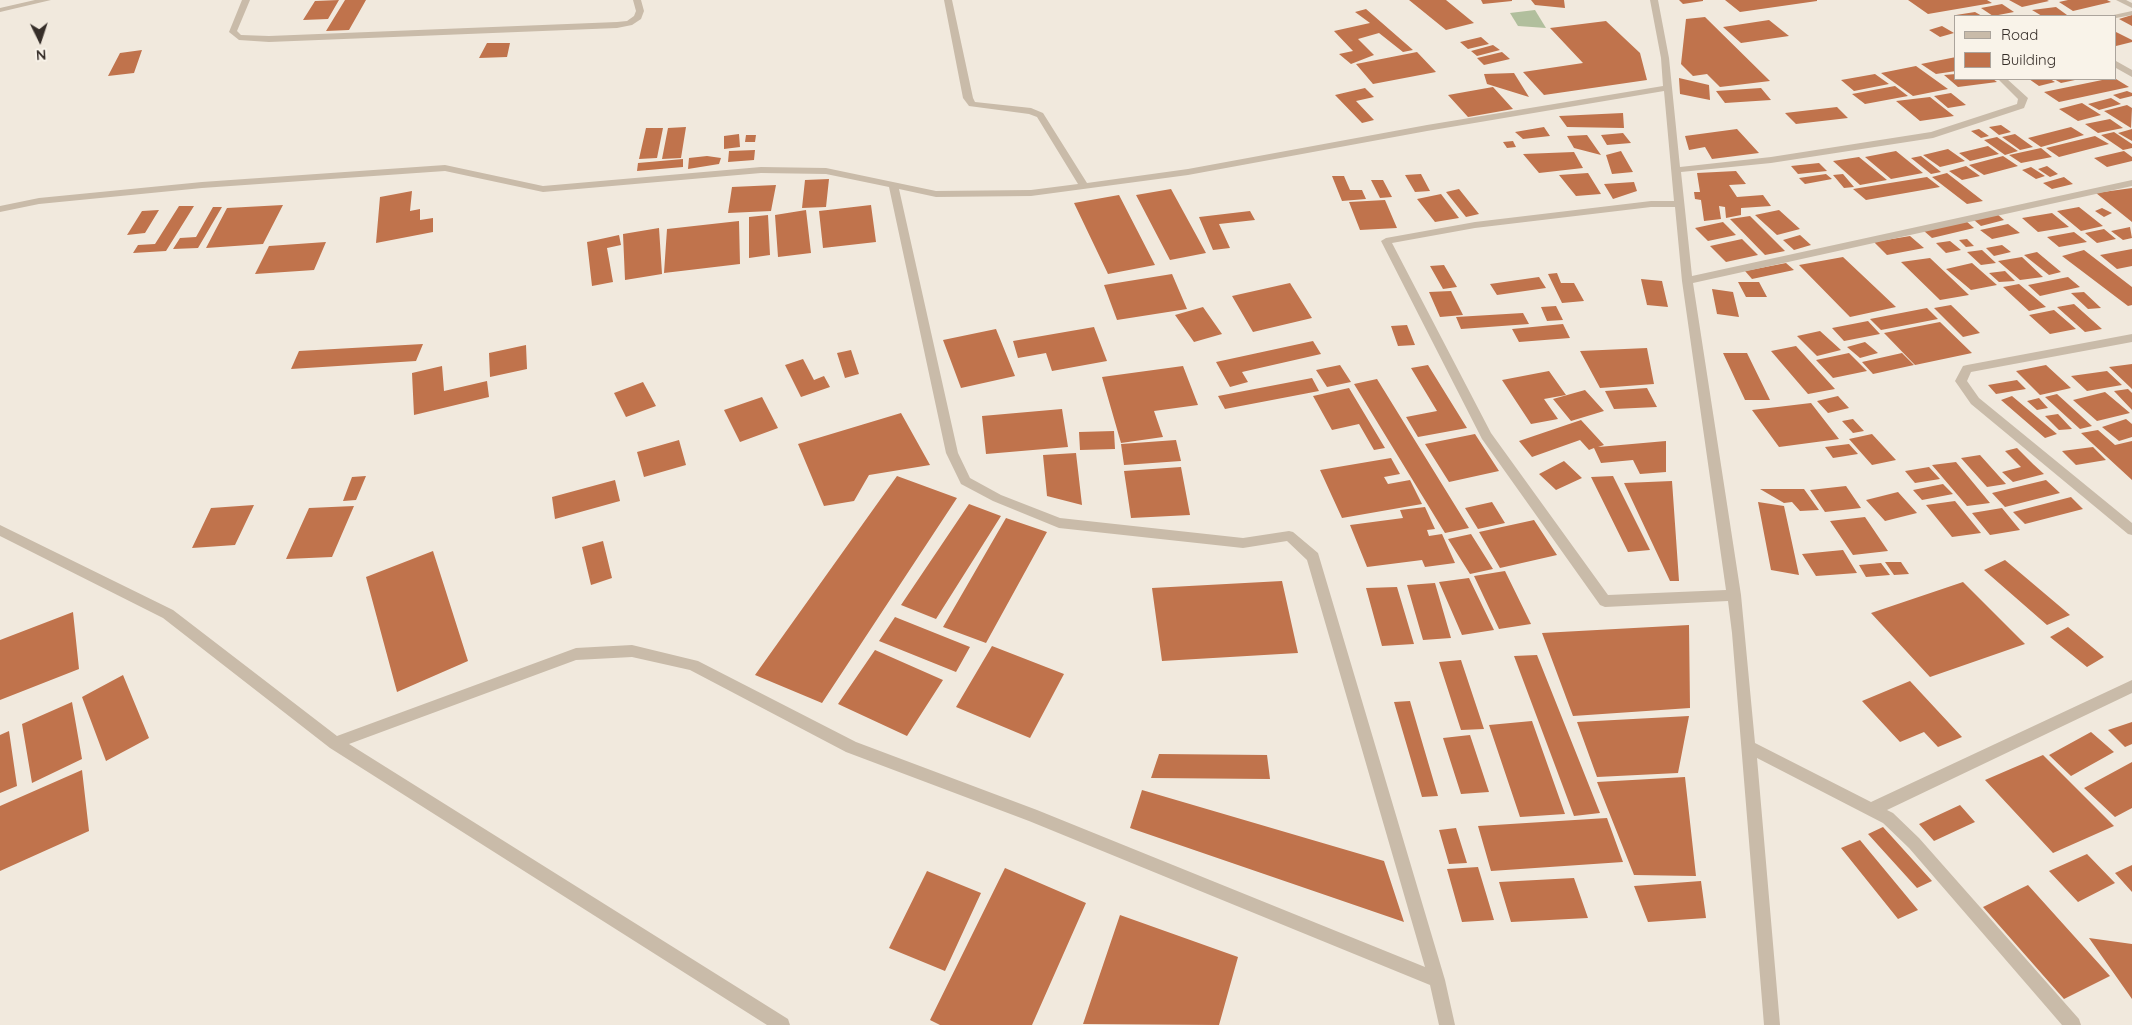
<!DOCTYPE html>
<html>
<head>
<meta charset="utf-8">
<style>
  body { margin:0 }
  #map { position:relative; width:2132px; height:1025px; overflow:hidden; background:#f1e9dd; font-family:Quicksand,sans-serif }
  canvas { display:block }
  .legend { position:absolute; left:1954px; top:15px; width:162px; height:65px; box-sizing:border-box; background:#f9f3e9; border:1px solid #aba49c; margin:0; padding:6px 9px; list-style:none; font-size:15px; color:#362e29 }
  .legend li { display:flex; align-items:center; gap:10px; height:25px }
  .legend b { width:25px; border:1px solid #aba49c }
  .north { position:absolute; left:15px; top:15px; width:50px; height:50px; -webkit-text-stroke:4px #f9f3e9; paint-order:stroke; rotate:176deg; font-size:14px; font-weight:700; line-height:20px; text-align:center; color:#362e29 }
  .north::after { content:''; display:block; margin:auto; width:18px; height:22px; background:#362e29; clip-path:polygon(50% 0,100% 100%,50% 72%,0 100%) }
</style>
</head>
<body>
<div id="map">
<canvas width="2132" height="1025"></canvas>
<ul class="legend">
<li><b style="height:6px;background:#c9bba9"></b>Road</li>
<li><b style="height:14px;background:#c0734c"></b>Building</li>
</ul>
<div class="north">N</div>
</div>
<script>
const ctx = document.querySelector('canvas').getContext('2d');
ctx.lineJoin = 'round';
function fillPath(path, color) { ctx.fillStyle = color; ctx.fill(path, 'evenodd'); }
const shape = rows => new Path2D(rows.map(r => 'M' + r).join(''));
const green = shape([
  [1535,10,1546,28,1518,26,1510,13]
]);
const building = shape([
  [339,0,328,19,303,20,315,1],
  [345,0,366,0,349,30,326,31],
  [1409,0,1446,0,1474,23,1446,30],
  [1481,0,1512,0,1512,1,1483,4],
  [1531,0,1564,0,1565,8,1535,5],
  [1679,0,1703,0,1703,1,1683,4],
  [1725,0,1817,0,1817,1,1740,12],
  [1908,0,1987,0,1992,3,1928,14],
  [2009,0,2047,0,2049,1,2022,7],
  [2068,0,2107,0,2111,2,2073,11,2059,2],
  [2002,4,2014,12,1993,16,1981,8],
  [2056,7,2067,15,2042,16,2032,10],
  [1366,9,1413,50,1403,52,1379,33,1358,39,1374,55,1351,64,1339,54,1353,51,1334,31,1370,23,1355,12],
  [1975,12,1982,16,1956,15],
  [2132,15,2132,26,2119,19],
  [1705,17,1770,81,1720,87,1707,74,1693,76,1681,64,1686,19],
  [1769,20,1789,36,1741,43,1723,27],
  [1606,21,1640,53,1647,80,1544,95,1523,72,1583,63,1550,28],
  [1942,26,1954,33,1940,37,1929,30],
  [2116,32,2132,40,2132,42,2116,46],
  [1481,37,1489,44,1468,49,1460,42],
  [487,43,510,43,507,57,479,58],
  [1493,45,1500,50,1477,56,1471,51],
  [142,50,134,73,108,76,120,53],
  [1417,52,1436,72,1373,84,1356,64],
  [1502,52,1510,59,1484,65,1477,58],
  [1956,57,1956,71,1936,74,1921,64],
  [1916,66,1948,89,1913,96,1881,73],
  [1514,73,1529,97,1487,84,1484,74],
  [1875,74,1889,84,1854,91,1841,80],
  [1956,74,1956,79,1993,79,1997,82,1958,87,1944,75],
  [1679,78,1709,85,1710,100,1680,94],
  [2029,79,2050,79,2055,82,2039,86],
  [2054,79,2073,79,2075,80,2061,83],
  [2107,79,2116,79,2129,87,2059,102,2044,92],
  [1895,86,1908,96,1865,104,1852,94],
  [1493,87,1513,109,1468,117,1448,95],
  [1365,88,1374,97,1356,101,1374,120,1362,123,1335,95],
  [1761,88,1771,100,1725,103,1716,91],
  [2127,91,2132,93,2132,96,2120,99,2113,95],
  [1951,93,1966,105,1948,108,1934,96],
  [1930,97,1954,116,1920,121,1896,101],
  [2111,98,2121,104,2099,110,2088,104],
  [2082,103,2101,115,2078,121,2059,109],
  [2127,105,2132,108,2131,128,2104,111],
  [1837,107,1848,118,1796,124,1785,113],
  [1623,113,1624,128,1567,127,1559,116],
  [2110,119,2123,128,2098,133,2085,124],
  [2001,125,2011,132,1999,135,1989,127],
  [686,127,681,158,662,159,668,128],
  [1544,127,1550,136,1523,139,1515,132],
  [2071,127,2084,135,2041,147,2028,138],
  [646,128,663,128,657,158,639,159],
  [1737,129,1759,153,1712,159,1705,147,1689,150,1685,136],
  [1979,129,1989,136,1981,138,1971,131],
  [2132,129,2132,141,2118,133],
  [2114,132,2132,144,2132,148,2123,150,2101,135],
  [1623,133,1631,143,1607,145,1601,135],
  [739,134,740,147,724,149,724,136],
  [2015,134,2033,147,2020,150,2002,137],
  [746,135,756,135,755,142,745,142],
  [1587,135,1601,155,1574,148,1567,136],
  [2095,136,2109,144,2059,157,2046,148],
  [1997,137,2018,151,2005,155,1984,140],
  [1513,141,1516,147,1507,148,1503,142],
  [1988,146,1999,154,1970,161,1959,153],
  [2041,148,2052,157,2021,163,2009,155],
  [1948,149,1965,161,1940,167,1923,155],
  [755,150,754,160,728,162,729,151],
  [1621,151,1633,172,1612,174,1606,155],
  [1896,151,1923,173,1891,179,1865,157],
  [2124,151,2132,157,2132,161,2107,167,2094,158],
  [1574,152,1583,168,1539,173,1523,154],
  [707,156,721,158,719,164,688,169,689,158],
  [1921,156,1941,172,1931,174,1911,158],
  [2003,156,2018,166,1984,175,1969,165],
  [1859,157,1887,180,1860,185,1833,161],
  [683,159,683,167,637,171,638,163],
  [1819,163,1827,171,1798,174,1791,166],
  [1966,166,1980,176,1962,180,1949,171],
  [2047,166,2058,174,2050,177,2038,169],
  [2031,167,2045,176,2036,179,2022,170],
  [1736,171,1746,184,1729,185,1737,197,1763,195,1771,206,1741,208,1741,215,1726,218,1725,207,1719,206,1721,219,1704,221,1701,200,1695,199,1694,192,1700,192,1697,173],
  [1588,173,1601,194,1576,196,1559,175],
  [1947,173,1983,201,1967,204,1932,177],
  [1421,174,1430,191,1415,192,1405,175],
  [1826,174,1832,179,1805,184,1799,178],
  [1843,174,1854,187,1844,188,1833,175],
  [1332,176,1344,176,1350,190,1362,190,1366,199,1342,201],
  [1927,177,1940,187,1866,200,1853,189],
  [2064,177,2073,184,2052,189,2043,183],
  [829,179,826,207,802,208,805,180],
  [1371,180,1383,180,1392,197,1380,198],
  [1634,182,1637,191,1613,199,1604,184],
  [776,185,771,211,728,213,732,187],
  [2132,188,2132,222,2096,193],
  [1171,189,1206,253,1170,260,1136,195],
  [1459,189,1479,214,1466,217,1446,192],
  [412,191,410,211,420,209,420,220,433,218,433,232,376,243,380,197],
  [1441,194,1459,218,1435,222,1417,199],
  [1119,195,1155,265,1108,274,1074,203],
  [1385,200,1397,228,1360,230,1349,202],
  [283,205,263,244,206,248,227,208],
  [871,205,876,242,823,248,819,211],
  [179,206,194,206,166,251,133,253,138,245,155,244],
  [213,207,222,207,198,248,173,249,180,238,196,237],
  [2079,207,2103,226,2081,231,2057,211],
  [2102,208,2112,213,2104,217,2095,211],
  [159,210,145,233,127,235,142,211],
  [806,210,811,253,778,257,775,215],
  [1779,210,1800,229,1777,235,1755,215],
  [1250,211,1255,220,1219,224,1230,248,1213,250,1199,217],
  [2052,213,2069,227,2038,232,2022,218],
  [1997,214,2004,220,1981,226,1974,220],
  [768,215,770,255,749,258,749,217],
  [1750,216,1785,251,1765,255,1730,219],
  [739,221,740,264,664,273,667,229],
  [1966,221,1974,228,1932,238,1924,231],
  [1723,222,1736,235,1708,241,1695,228],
  [2008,224,2020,233,1992,239,1980,230],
  [2130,227,2132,238,2123,240,2111,231],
  [659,228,662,274,625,280,623,234],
  [2104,229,2116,239,2097,243,2085,233],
  [2074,232,2087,242,2059,247,2047,237],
  [619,235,621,245,607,248,613,282,592,286,587,242],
  [1800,235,1811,245,1794,250,1783,240],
  [1910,236,1924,248,1887,255,1874,242],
  [1742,239,1758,255,1726,262,1710,246],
  [1967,239,1974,246,1966,247,1959,240],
  [1950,241,1961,250,1946,253,1936,243],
  [326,242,314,270,255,274,269,246],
  [2002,245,2011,252,1994,256,1986,248],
  [2132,249,2132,266,2117,269,2100,255],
  [1982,250,1996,263,1981,265,1967,252],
  [2084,250,2132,287,2132,305,2128,306,2062,256],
  [2037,252,2061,272,2049,275,2024,255],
  [1843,257,1896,307,1850,317,1799,265],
  [2022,257,2043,277,2020,280,1998,261],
  [1930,258,1969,295,1940,300,1901,262],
  [1786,263,1794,270,1752,279,1745,271],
  [1972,263,1997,285,1971,290,1946,269],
  [1444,265,1457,287,1443,289,1430,266],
  [2005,271,2015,281,1999,282,1989,273],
  [1557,273,1561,283,1574,283,1584,301,1562,303,1548,274],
  [1172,274,1187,309,1117,320,1104,285],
  [1539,277,1546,288,1497,295,1490,284],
  [2068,277,2080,287,2040,296,2028,285],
  [1641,279,1662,281,1668,307,1647,305],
  [1738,282,1759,282,1767,297,1746,297],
  [1290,283,1312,318,1253,332,1232,296],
  [2019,284,2046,307,2029,311,2003,287],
  [1712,289,1733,292,1739,317,1717,314],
  [1451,291,1463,315,1440,317,1429,292],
  [2084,292,2101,308,2088,309,2071,293],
  [2074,304,2102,329,2085,332,2057,307],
  [1951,305,1980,333,1963,337,1934,308],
  [1556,306,1563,320,1547,321,1541,307],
  [1203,307,1222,334,1194,342,1175,315],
  [1927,308,1938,319,1881,330,1870,319],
  [2054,310,2076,329,2050,334,2029,315],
  [1523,313,1529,324,1461,329,1456,317],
  [1868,321,1880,334,1844,341,1832,328],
  [1940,322,1972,353,1915,365,1884,333],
  [1563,324,1570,338,1519,342,1512,329],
  [1407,325,1415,345,1398,346,1391,326],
  [1094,327,1107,361,1052,371,1046,353,1018,358,1013,341],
  [996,329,1015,376,961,388,943,340],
  [1820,331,1841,350,1817,356,1797,336],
  [1313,341,1321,354,1242,372,1248,382,1230,387,1216,362],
  [1865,342,1878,353,1860,358,1847,347],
  [423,344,416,361,291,369,299,351],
  [526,345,527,369,490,377,489,353],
  [1796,346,1835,389,1808,394,1771,351],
  [1647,348,1654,384,1600,388,1580,351],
  [851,350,859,374,845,378,837,353],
  [1723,353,1747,353,1770,400,1745,400],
  [1849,353,1867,371,1833,378,1816,360],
  [1902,353,1914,365,1873,374,1862,362],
  [803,359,814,380,824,376,830,387,801,397,785,365],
  [2132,364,2132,389,2109,367],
  [1340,365,1351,382,1327,387,1316,370],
  [1428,365,1467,428,1418,437,1406,417,1437,411,1411,368],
  [2046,365,2071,388,2040,395,2016,371],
  [442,366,444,391,487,381,489,397,414,415,412,373],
  [1183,366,1198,405,1154,411,1163,437,1121,443,1102,377],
  [1549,371,1566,395,1544,399,1558,419,1531,424,1502,380],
  [2107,371,2122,385,2087,391,2071,376],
  [1312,378,1319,391,1225,409,1218,396],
  [1377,379,1469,528,1445,533,1354,384],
  [2017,380,2026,389,1996,394,1988,385],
  [643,382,656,406,626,417,614,393],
  [1349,388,1385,448,1374,450,1359,424,1332,430,1313,396],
  [1647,388,1657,407,1614,409,1605,391],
  [2128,389,2132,393,2132,410,2114,391],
  [1585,390,1604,411,1571,421,1553,399],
  [2105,392,2130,413,2097,421,2073,400],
  [2057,394,2092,426,2080,429,2045,397],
  [1838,396,1849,408,1828,413,1817,401],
  [2012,396,2057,434,2045,438,2001,400],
  [762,397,778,428,740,442,724,410],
  [2039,398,2048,408,2037,410,2027,401],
  [1811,403,1839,439,1779,447,1752,410],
  [1062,409,1068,447,986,454,982,416],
  [901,413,930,465,869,475,854,501,824,506,798,444],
  [2058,414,2072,429,2059,430,2045,416],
  [1853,419,1864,431,1853,433,1842,421],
  [2126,419,2132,424,2132,437,2119,441,2102,427],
  [1581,420,1604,445,1598,447,1666,441,1666,472,1640,474,1633,460,1601,463,1594,448,1589,450,1580,440,1532,457,1519,441],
  [2098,430,2115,445,2132,441,2132,480,2081,433],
  [1114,431,1115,449,1080,450,1079,432],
  [1475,434,1499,471,1449,482,1425,444],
  [1872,434,1896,460,1872,465,1849,439],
  [679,440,686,465,644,477,637,452],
  [1176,440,1181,461,1124,465,1121,444],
  [1849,444,1858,454,1833,458,1825,447],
  [2093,447,2106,460,2076,465,2062,451],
  [2017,448,2033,464,2044,474,2013,482,2002,472,2021,467,2005,451],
  [1076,453,1082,505,1047,496,1043,455],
  [1980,455,2006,484,1987,487,1961,458],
  [1391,458,1400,474,1384,477,1388,484,1410,480,1422,504,1342,518,1320,470],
  [1564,461,1582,478,1556,490,1539,474],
  [1956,462,1990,503,1967,506,1932,465],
  [1181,467,1190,515,1131,518,1124,471],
  [1929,467,1940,479,1915,483,1905,471],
  [366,476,356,500,343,501,352,477],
  [897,476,957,498,822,703,755,675],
  [1613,476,1650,550,1628,552,1591,477],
  [615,480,620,501,555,519,552,497],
  [2046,480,2060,493,2005,507,1992,493],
  [1672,481,1679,581,1670,581,1624,483],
  [1943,484,1953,494,1922,500,1913,490],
  [1846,486,1861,508,1825,512,1810,490],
  [1760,489,1804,489,1819,510,1800,511,1792,502,1784,503],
  [1898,492,1917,513,1885,521,1866,500],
  [2071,497,2083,509,2025,524,2013,512],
  [1955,501,1981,533,1952,537,1926,505],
  [1492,502,1505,523,1478,529,1465,508],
  [1758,502,1784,506,1799,575,1771,570],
  [969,504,1001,516,936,619,901,605],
  [254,505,235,545,192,548,211,508],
  [354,506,332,557,286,559,309,508],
  [1425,507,1435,529,1427,530,1429,536,1442,534,1455,563,1425,567,1422,560,1367,567,1350,525,1403,518,1400,510],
  [2002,508,2020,530,1990,535,1972,513],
  [1865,517,1888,551,1853,555,1830,521],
  [1006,518,1047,532,986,643,943,627],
  [1534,520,1557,555,1500,568,1479,532],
  [1471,534,1493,569,1470,574,1448,539],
  [603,541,612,578,591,585,582,547],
  [1843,550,1857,573,1816,576,1802,554],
  [433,551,468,661,397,692,366,577],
  [2005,560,2070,615,2047,625,1984,570],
  [1885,562,1901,562,1909,574,1894,575],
  [1881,563,1890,575,1866,577,1859,565],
  [1505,571,1531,624,1499,629,1474,576],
  [1469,578,1494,630,1462,635,1439,582],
  [1282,581,1298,653,1162,661,1152,588],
  [1963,582,2025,644,1930,677,1871,613],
  [1435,583,1451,638,1423,640,1407,585],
  [1397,587,1414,644,1382,646,1366,588],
  [73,612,79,669,0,700,0,640],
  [895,617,970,647,956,672,879,641],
  [1689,625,1690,708,1573,716,1542,633],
  [2068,627,2104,657,2087,667,2050,637],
  [992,646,1064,674,1030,738,956,707],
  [875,650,943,680,907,736,838,704],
  [1537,655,1600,813,1574,816,1514,656],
  [1461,660,1484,729,1461,730,1439,662],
  [123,675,149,738,106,761,82,697],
  [1910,681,1962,737,1938,747,1924,732,1900,742,1862,701],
  [1410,701,1438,796,1422,797,1394,702],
  [72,702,82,759,32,783,22,724],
  [1689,716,1678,773,1597,777,1577,722],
  [1532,721,1565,814,1520,817,1489,725],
  [2132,722,2132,744,2125,747,2108,730],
  [9,731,17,786,0,793,0,735],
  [2091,732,2114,752,2071,776,2049,755],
  [1470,735,1489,792,1461,794,1443,738],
  [1159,754,1267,755,1270,779,1151,778],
  [2043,755,2114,826,2053,853,1985,780],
  [2132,762,2132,808,2115,817,2084,788],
  [82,770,89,831,0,871,0,806],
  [1685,777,1696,876,1634,875,1597,782],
  [1142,790,1384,861,1404,922,1130,828],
  [1960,805,1975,822,1934,841,1919,824],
  [1607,818,1623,862,1491,871,1478,826],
  [1883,827,1932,881,1917,888,1868,834],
  [1456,828,1467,863,1449,864,1439,830],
  [1860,840,1918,910,1898,919,1841,848],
  [2087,854,2115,883,2078,902,2049,871],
  [2132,865,2132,892,2115,873],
  [1478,867,1494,920,1462,922,1447,869],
  [1005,868,1086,903,1032,1025,940,1025,930,1020],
  [927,871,981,893,945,971,889,948],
  [1574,878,1588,918,1511,922,1499,882],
  [1701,881,1706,918,1648,922,1634,886],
  [2028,885,2110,976,2064,999,1983,907],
  [1120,915,1238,957,1219,1025,1083,1024],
  [2089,938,2132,944,2132,999]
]);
const street = shape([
  [35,0,51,0,0,12,0,8,35,0],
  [242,0,250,0,237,31,241,35,269,36,617,22,627,21,634,16,636,11,633,0,641,0,644,11,641,19,632,25,617,28,269,42,239,40,229,32,242,0],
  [944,0,952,0,973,98,975,102,1031,108,1043,113,1087,183,1188,169,1427,125,1663,86,1661,58,1650,0,1658,0,1669,58,1680,167,1771,157,1931,132,2017,104,2018,99,1998,79,2007,79,2028,98,2024,108,1933,138,1771,163,1681,172,1692,276,2132,180,2132,186,1693,283,1741,595,1755,743,1871,802,2132,680,2132,693,1887,810,1893,813,1919,838,2079,1019,2081,1025,2062,1025,1909,848,1883,823,1757,758,1780,1025,1764,1025,1732,633,1728,601,1605,607,1600,605,1482,439,1381,241,1386,238,1475,222,1651,201,1674,201,1664,91,1427,131,1188,175,1031,196,936,197,899,189,958,453,970,478,1001,495,1060,518,1243,538,1289,531,1293,532,1318,553,1445,980,1455,1025,1439,1025,1430,985,1029,821,846,752,690,670,632,657,576,660,349,744,788,1019,790,1025,767,1025,330,748,163,618,0,536,0,525,173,610,337,736,576,648,632,645,698,661,856,742,1037,810,1425,967,1307,560,1287,541,1243,548,1059,528,993,501,961,484,946,453,889,187,826,174,761,173,543,192,445,171,202,188,39,204,0,212,0,206,39,198,202,182,445,165,543,186,761,167,826,168,936,191,1031,190,1078,184,1037,117,1029,114,969,106,963,98,944,0],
  [1651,207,1675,207,1682,281,1726,590,1608,595,1491,433,1392,243,1475,228,1651,207],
  [2116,0,2126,0,2132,3,2132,8,2116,0],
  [2132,11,2132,15,2116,18,2116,16,2109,16,2132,11],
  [2116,61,2132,70,2132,77,2116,68,2116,61],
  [2132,334,2132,342,1971,372,1967,381,1979,398,2132,523,2132,535,2128,534,1971,404,1955,381,1963,366,1967,365,2132,334]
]);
fillPath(green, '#b1bf9d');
fillPath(building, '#c0734c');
fillPath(street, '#c9bba9');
</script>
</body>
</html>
